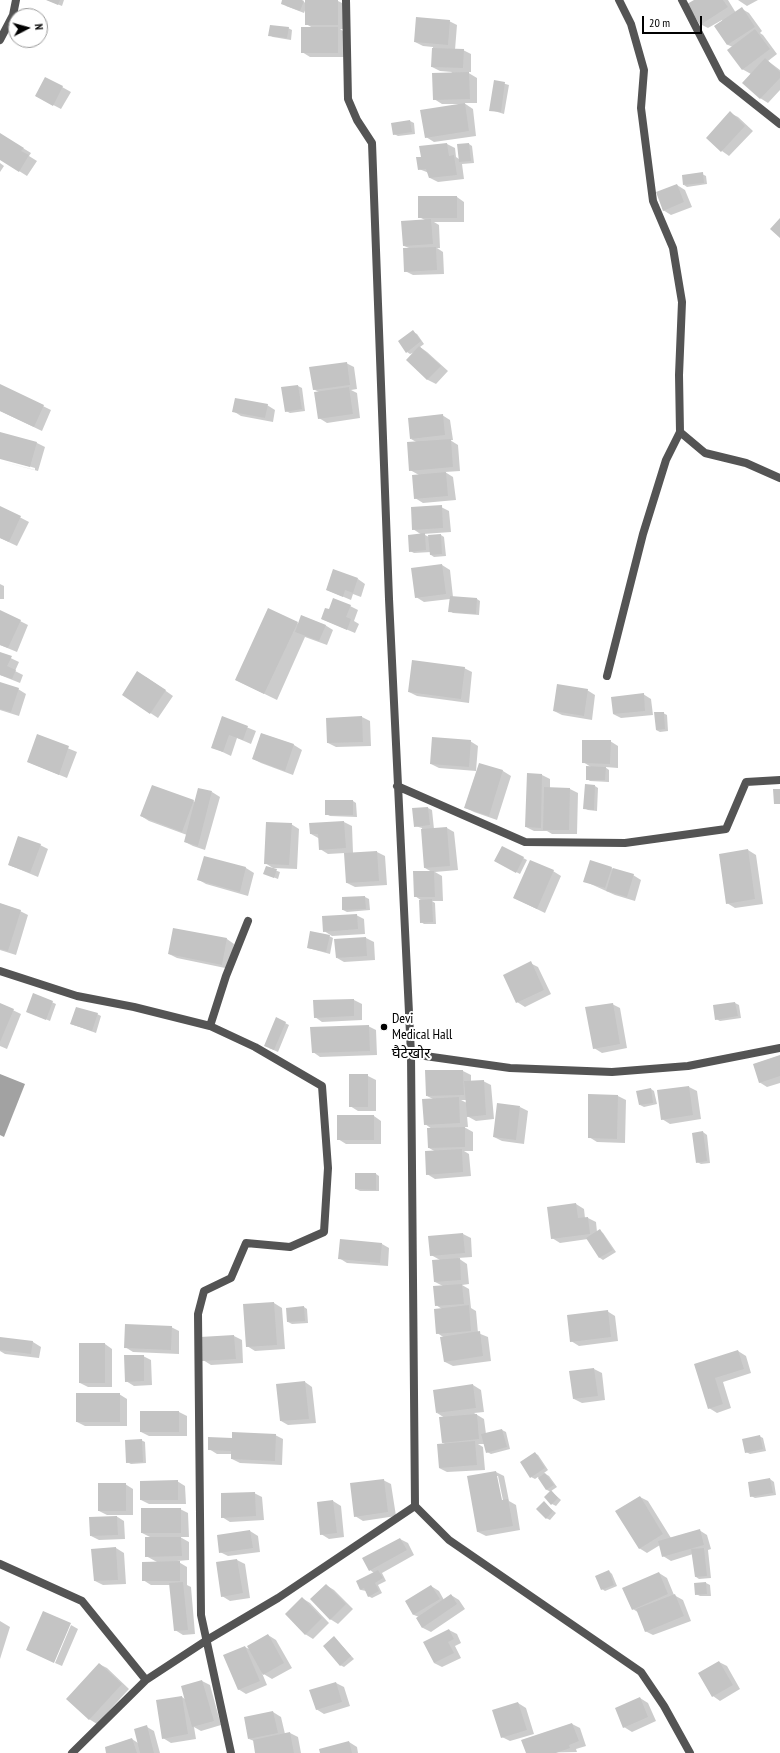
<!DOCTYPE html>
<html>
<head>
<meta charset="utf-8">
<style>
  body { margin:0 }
  #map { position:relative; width:780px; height:1753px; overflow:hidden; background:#fff; font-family:"PT Sans Narrow",sans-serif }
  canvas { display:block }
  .north { position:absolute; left:8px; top:8px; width:40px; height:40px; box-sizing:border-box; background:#fff; border:1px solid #999; border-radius:50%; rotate:84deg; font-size:11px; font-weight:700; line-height:16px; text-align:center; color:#000 }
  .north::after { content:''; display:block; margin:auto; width:14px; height:18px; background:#000; clip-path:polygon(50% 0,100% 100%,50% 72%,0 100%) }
  .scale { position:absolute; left:642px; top:16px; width:60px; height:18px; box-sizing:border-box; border:2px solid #000; border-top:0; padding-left:5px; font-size:12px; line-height:14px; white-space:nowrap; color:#000; -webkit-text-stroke:3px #fff; paint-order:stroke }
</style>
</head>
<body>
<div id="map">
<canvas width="780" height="1753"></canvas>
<div class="north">N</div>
<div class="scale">20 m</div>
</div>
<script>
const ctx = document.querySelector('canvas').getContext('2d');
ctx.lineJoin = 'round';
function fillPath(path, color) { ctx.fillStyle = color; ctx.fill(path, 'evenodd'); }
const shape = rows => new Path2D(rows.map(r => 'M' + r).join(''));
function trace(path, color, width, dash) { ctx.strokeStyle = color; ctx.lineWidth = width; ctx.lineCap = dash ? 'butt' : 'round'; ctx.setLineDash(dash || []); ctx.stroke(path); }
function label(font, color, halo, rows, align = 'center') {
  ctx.font = font + ' "PT Sans Narrow","Noto Sans Devanagari",sans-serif'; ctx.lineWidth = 4; ctx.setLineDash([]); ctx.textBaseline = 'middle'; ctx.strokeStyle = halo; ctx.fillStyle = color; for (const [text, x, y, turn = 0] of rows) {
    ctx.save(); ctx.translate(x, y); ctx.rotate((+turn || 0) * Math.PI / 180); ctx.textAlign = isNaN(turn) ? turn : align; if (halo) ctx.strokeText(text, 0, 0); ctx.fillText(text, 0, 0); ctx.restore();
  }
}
const water = shape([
  [0,1074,25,1084,4,1137,0,1135]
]);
const shadow = shape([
  [47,0,64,0,62,6],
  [283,0,299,0,306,3,338,1,346,5,345,29,340,29,346,33,346,57,310,57,302,52,313,28,306,24,306,8,304,13,286,6],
  [696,0,728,0,736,13,742,9,749,13,762,31,760,33,763,35,777,54,768,61,780,70,780,90,768,103,760,98,751,74,742,69,733,47,728,45,716,26,723,22,722,20,708,28,700,24],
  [738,0,758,0,747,6],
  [449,21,457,25,455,50,463,50,471,54,471,72,467,72,477,78,477,103,464,103,473,109,476,136,434,142,426,137,459,104,442,104,434,99,452,72,440,71,432,67,433,47,423,46,415,42],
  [288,28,292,30,291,40,273,37,269,35],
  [46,78,71,92,61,109,36,96],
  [495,81,509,85,504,114,491,110],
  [730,113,738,117,753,131,729,156,722,151],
  [410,121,414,123,415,134,398,136,394,134],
  [0,134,31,153,29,156,37,161,27,176,0,159],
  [447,144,455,148,456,157,459,159,469,144,472,146,474,163,462,164,464,179,438,182,430,178,429,173,419,169,422,158,421,147],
  [0,163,4,166,0,172],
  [702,174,706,176,707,184,687,187,684,185],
  [677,185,685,190,692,207,671,215,663,210],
  [457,197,464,202,464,222,434,222,439,225,440,248,437,248,443,252,444,274,413,275,405,271,409,248,404,246,425,220,419,217],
  [413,332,417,334,424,344,420,347,427,352,448,371,436,384,428,380,407,360,415,352,410,354,407,352],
  [346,363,354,367,357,389,351,390,357,393,360,418,327,423,319,418,319,392,313,389],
  [0,385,51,410,42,431,0,411],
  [298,386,302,388,305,411,290,413,286,411],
  [267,405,275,410,273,422,241,416,233,411],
  [442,415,450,420,453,440,450,440,458,445,460,471,445,472,453,477,456,500,423,503,415,498,419,475,410,470,418,443,411,439],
  [0,433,37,443,45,447,38,471,0,461,35,470,35,468,0,458],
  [0,507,29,522,17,546,0,538],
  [441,507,449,511,451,532,423,534,429,537,441,535,444,537,446,556,434,557,431,555,431,552,414,553,410,551,422,535,413,529],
  [442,565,450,570,453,597,477,599,480,601,479,615,453,613,450,611,450,599,424,602,416,597],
  [358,579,365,584,361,597,353,594,351,600,327,590],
  [0,584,4,586,4,599,0,599],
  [350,606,358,610,354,621,359,624,355,633,322,619],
  [268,610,299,624,325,625,333,630,327,645,305,637,277,700,236,680],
  [0,611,28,625,17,652,0,645],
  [0,653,19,662,15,671,23,675,20,683,0,675],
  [464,668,472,672,469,703,417,696,409,692],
  [146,677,173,696,158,718,123,695],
  [0,683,18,689,26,694,19,716,0,710],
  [587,690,595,695,592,720,562,715,554,711],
  [643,694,651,699,653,715,621,718,613,714],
  [663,713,667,715,668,731,660,732,656,730],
  [222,717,256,731,251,744,237,738,231,756,212,747],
  [362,717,370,721,371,746,336,747,328,743],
  [261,734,294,745,302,750,293,775,261,763,253,759],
  [38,736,77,752,67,778,28,762],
  [470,741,478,746,476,771,439,768,431,764],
  [610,741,618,746,618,768,605,767,609,770,609,782,590,781,587,779,591,767,583,762],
  [480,764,503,771,511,776,497,820,474,812,466,808],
  [528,774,542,775,550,779,550,788,570,789,578,793,577,834,552,834,547,831,534,831,526,827],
  [595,786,598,788,597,811,588,810,584,808],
  [212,792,220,797,205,850,193,846,185,842,187,835,149,821,141,816,193,801,195,802],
  [353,801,356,803,357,817,330,816,326,814],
  [428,808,432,810,434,829,447,828,454,832,458,870,435,872,442,876,443,901,432,901,435,903,436,924,424,924,421,922,422,901,415,896,432,872,425,868,422,828,415,826,414,809],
  [344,822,352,826,353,853,377,852,385,856,387,885,355,887,347,883,345,853,328,854,320,849,320,839,311,834],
  [291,824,299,829,297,869,273,868,265,863],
  [40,845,48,849,38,877,9,865],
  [502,847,527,860,520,874,495,861],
  [748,850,756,855,763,904,735,908,727,903],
  [205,857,246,868,254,873,248,896,206,884,199,880],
  [266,867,280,872,278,879,265,874],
  [611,868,633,875,641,880,635,901,615,895,584,881],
  [553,871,561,876,545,913,514,898],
  [365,897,369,899,370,910,347,912,343,910,343,898],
  [0,904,20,911,28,915,16,955,0,950],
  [356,915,364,919,365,934,332,936,324,931],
  [329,936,333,938,330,954,308,948],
  [366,938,374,942,375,960,344,962,337,958],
  [227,939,234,944,230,969,177,958,169,954],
  [530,963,538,967,551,994,525,1007,517,1002],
  [34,994,56,1004,50,1021,31,1013],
  [354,1000,362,1004,362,1020,322,1022,315,1017],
  [735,1003,739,1005,741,1018,720,1021,716,1019,714,1006],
  [0,1004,21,1014,7,1049,0,1046],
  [612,1004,620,1008,627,1048,602,1053,594,1048],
  [97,1014,101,1016,96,1033,71,1024],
  [277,1019,289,1025,278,1052,269,1048],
  [368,1026,376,1030,377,1055,320,1057,313,1052],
  [780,1056,780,1083,767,1087,759,1082],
  [463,1071,471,1075,471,1082,483,1081,491,1085,494,1119,476,1121,467,1116,468,1127,464,1127,473,1132,473,1151,464,1151,469,1154,471,1176,435,1179,427,1174,436,1152,429,1148,432,1129,425,1124,433,1099,427,1096],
  [461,1100,467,1100,467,1103],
  [368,1076,376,1080,376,1111,358,1111,350,1106],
  [689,1087,697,1091,701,1119,670,1124,662,1119],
  [651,1089,654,1091,657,1104,644,1107,640,1105],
  [618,1096,626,1100,625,1143,597,1142,589,1137],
  [520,1107,528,1111,524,1144,502,1141,494,1137],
  [374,1116,381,1121,381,1144,346,1144,338,1139],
  [703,1132,707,1135,710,1163,701,1164,697,1162],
  [376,1174,379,1176,379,1191,360,1191,356,1189],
  [576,1204,584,1209,585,1218,588,1218,596,1222,597,1232,600,1231,603,1233,616,1252,603,1260,600,1258,588,1239,560,1243,552,1238],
  [463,1234,471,1238,472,1257,458,1258,467,1264,469,1284,462,1285,469,1289,471,1308,476,1311,478,1333,488,1337,491,1361,453,1366,445,1362,445,1338,437,1333,442,1309,436,1305,443,1286,435,1282,440,1260,431,1255,429,1237],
  [382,1244,389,1248,388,1266,347,1263,339,1258],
  [274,1303,282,1308,285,1349,255,1351,247,1346],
  [304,1307,307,1309,308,1323,292,1324,288,1322],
  [607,1311,615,1316,618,1341,579,1346,571,1341],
  [171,1327,179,1331,179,1354,133,1352,125,1347],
  [234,1336,242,1340,243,1363,211,1365,203,1360],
  [0,1338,33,1342,41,1347,39,1358,5,1354,0,1351],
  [105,1344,112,1349,112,1387,88,1387,80,1383],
  [738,1351,746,1356,751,1373,723,1382,731,1408,717,1413,709,1408,696,1364],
  [143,1356,151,1360,152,1385,134,1386,126,1381],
  [594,1369,602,1373,605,1400,582,1403,574,1399],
  [305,1382,312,1387,316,1423,288,1425,281,1421],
  [473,1385,481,1390,484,1412,474,1413,484,1419,486,1434,502,1430,506,1432,510,1449,491,1454,487,1452,485,1444,478,1444,483,1447,485,1470,447,1472,439,1468,447,1445,443,1443,445,1418,437,1413],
  [119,1394,127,1399,127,1426,85,1426,77,1422],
  [179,1412,187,1416,187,1436,149,1436,141,1432],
  [275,1435,283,1439,282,1465,240,1463,232,1459,232,1454,217,1454,209,1449,233,1439],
  [759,1436,763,1438,766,1451,750,1454,746,1452],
  [141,1440,145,1442,146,1463,131,1464,127,1462],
  [535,1453,538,1455,548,1470,544,1473,549,1476,557,1487,551,1491,561,1500,556,1506,552,1504,551,1492,547,1490,538,1477,535,1479,531,1477],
  [496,1472,504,1476,509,1501,516,1505,520,1530,486,1536,478,1532,468,1477],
  [496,1476,498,1476,504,1505,502,1505],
  [770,1479,774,1482,776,1495,755,1498,751,1496],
  [383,1480,391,1484,396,1516,363,1521,355,1516],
  [177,1481,185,1486,186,1504,149,1504,141,1500],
  [125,1484,133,1489,133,1515,107,1515,99,1511],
  [254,1493,262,1497,264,1520,230,1522,222,1517],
  [640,1497,648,1501,671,1538,699,1530,707,1535,711,1549,708,1550,711,1578,699,1579,696,1577,693,1554,671,1561,663,1556,660,1545,647,1553,639,1548],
  [333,1501,341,1506,344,1537,329,1539,321,1534],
  [544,1503,556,1513,550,1520,546,1518],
  [180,1509,188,1513,189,1537,180,1537,189,1542,189,1560,177,1561,187,1567,187,1585,191,1587,195,1634,183,1635,175,1630,171,1585,151,1585,143,1580,157,1562,146,1556,152,1538,142,1533],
  [116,1516,124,1521,125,1539,99,1540,91,1536],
  [250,1531,258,1536,260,1552,228,1556,220,1552],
  [400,1539,408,1543,414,1555,382,1573,386,1581,378,1585,382,1593,372,1598,368,1596,366,1591,361,1590,357,1581,374,1573,370,1570],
  [116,1548,124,1553,126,1584,103,1585,95,1581],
  [237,1560,245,1564,250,1598,230,1601,222,1596],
  [609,1571,612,1574,617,1586,605,1591,602,1589],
  [659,1573,667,1578,674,1595,683,1600,691,1621,653,1635,645,1631,639,1613,633,1609],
  [706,1583,710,1585,711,1596,700,1596,696,1594,695,1584],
  [326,1585,334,1590,353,1609,338,1624,330,1619],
  [431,1586,439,1591,444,1600,451,1595,459,1600,465,1609,431,1632,423,1628,417,1619,419,1617,414,1615,406,1602],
  [302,1598,310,1603,329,1623,313,1639,305,1634],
  [0,1621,10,1627,0,1659],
  [71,1625,78,1629,62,1666,55,1663],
  [449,1630,457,1634,461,1643,455,1646,461,1658,442,1667,434,1663],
  [268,1635,276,1640,292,1668,272,1679,262,1673,267,1685,246,1694,238,1689,245,1647,251,1650],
  [334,1637,354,1659,344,1667,340,1665],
  [719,1662,727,1666,740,1689,720,1701,713,1696],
  [99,1664,107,1668,129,1689,97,1724,89,1719],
  [202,1681,210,1685,221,1725,201,1731,194,1727,196,1739,171,1743,163,1738,182,1697,185,1699],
  [336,1683,344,1687,350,1706,324,1714,316,1709],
  [640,1698,648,1703,656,1721,632,1732,624,1727],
  [518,1703,526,1708,534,1734,510,1741,502,1737],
  [273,1712,281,1717,285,1734,290,1733,298,1737,301,1753,256,1753,254,1741,249,1739],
  [572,1724,580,1728,586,1746,576,1749,577,1752,527,1753],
  [147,1727,154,1731,160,1753,108,1753,132,1739,138,1743],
  [349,1742,357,1747,358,1753,321,1753]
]);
const building = shape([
  [46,0,60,0,58,5],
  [282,0,302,0,304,1,300,11,281,4],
  [305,0,338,0,338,25,305,25],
  [694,0,723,0,728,7,700,25,687,4],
  [742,7,755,27,727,45,714,26],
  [416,17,450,20,448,45,414,42],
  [270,25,289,27,287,38,268,36],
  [301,27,338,27,338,53,301,53],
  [755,29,770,49,742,70,727,50],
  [432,48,464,49,463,68,431,67],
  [765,58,780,72,780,78,760,99,742,83],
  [469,72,470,99,433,100,432,73],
  [45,77,63,86,53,106,35,96],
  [494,80,505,82,501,112,489,111],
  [465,103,469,131,425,138,420,110],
  [730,111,745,126,721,152,706,138],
  [410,120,412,132,393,135,391,123],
  [0,133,24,148,21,151,29,155,19,172,0,160],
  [447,143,449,156,454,155,457,175,429,178,426,169,418,170,416,157,421,157,419,146],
  [469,143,471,161,459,162,457,144],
  [703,172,704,183,683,185,682,175],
  [677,184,684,202,663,211,656,192],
  [418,196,457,196,457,218,418,218],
  [780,218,780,238,770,229],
  [431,219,433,244,403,246,401,221],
  [436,247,437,270,404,272,403,248],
  [413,330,421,341,406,353,398,341],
  [419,346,441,366,427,380,406,360],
  [347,362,350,385,313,390,309,367],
  [0,384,44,405,34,427,0,411],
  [298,385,302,409,285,412,281,387],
  [349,387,353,414,318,419,314,392],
  [235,398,268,404,265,418,232,412],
  [443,414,445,435,410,439,408,418],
  [0,432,37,442,30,467,0,459],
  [451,439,453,467,409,471,407,442],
  [446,472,448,496,414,499,412,475],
  [442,505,443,528,412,530,411,507],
  [0,506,21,516,9,542,0,538],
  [425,533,426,550,409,552,408,535],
  [441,534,442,554,430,555,428,535],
  [442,564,446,594,415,598,411,568],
  [333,569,358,578,353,593,345,590,343,597,326,590],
  [450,596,477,598,476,614,448,612],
  [333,598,351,605,346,617,351,619,347,630,321,619,325,608,329,609],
  [268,608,298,622,264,694,235,680],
  [0,610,21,620,8,648,0,645],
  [301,615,326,625,319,641,295,632],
  [0,652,12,656,7,666,16,670,12,679,0,675],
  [412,660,465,667,461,699,408,692],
  [137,671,166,690,150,714,122,695],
  [0,682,19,688,11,712,0,709],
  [557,684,588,689,584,716,553,711],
  [644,693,645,711,613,714,611,697],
  [654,712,664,712,665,729,656,730],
  [222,716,248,726,243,740,229,735,223,752,211,748],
  [362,716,363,742,327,743,326,718],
  [261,733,294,744,285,771,252,759],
  [37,734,69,746,59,775,27,762],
  [432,737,471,740,469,767,430,764],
  [582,740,611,740,610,764,582,763],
  [479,763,503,770,489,816,464,808],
  [586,766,606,767,605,780,586,780],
  [527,773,542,774,541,828,525,827],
  [585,784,595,785,594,810,583,809],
  [152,785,194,800,182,832,140,816],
  [544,787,570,788,569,830,543,830],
  [198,788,212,791,198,846,184,842],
  [773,789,780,789,780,804,774,804],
  [325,800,353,800,353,815,325,815],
  [428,807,430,825,414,827,412,808],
  [344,821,346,848,319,850,318,834,310,834,309,823],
  [266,822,292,823,289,865,264,864],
  [447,827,450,866,424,868,421,829],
  [18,836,41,844,30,873,8,865],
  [502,846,524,857,516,873,494,861],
  [748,849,755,899,726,904,719,854],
  [377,851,379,881,346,883,344,853],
  [204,856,246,867,240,892,197,880],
  [530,860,554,870,537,909,513,898],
  [590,860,612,867,605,888,583,882],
  [266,866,277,869,274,878,263,874],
  [613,868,634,874,627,897,606,891],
  [413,871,434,871,435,897,414,897],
  [365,896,366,909,342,910,342,897],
  [432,899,433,922,420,923,419,900],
  [0,903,21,910,8,951,0,949],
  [357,914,358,929,323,932,322,916],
  [173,928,227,938,222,965,168,954],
  [310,931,330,935,326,952,307,948],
  [366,937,367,956,336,958,334,939],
  [531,961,544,990,516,1003,503,975],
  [33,993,53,1001,46,1020,26,1012],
  [354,999,354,1016,314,1018,313,1000],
  [735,1002,738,1016,715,1020,713,1005],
  [0,1003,14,1009,0,1042],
  [613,1003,620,1044,593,1049,585,1007],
  [76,1007,98,1013,92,1031,70,1024],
  [276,1017,286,1022,274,1050,264,1046],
  [369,1025,370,1051,312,1053,310,1027],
  [780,1055,780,1076,759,1083,753,1064],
  [425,1070,463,1070,464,1095,426,1096],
  [349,1074,368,1074,368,1107,349,1107],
  [484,1080,486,1115,467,1117,464,1081],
  [689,1086,693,1115,661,1120,657,1090],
  [651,1088,653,1103,639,1105,636,1091],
  [588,1094,618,1095,617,1139,588,1138],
  [459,1097,460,1123,424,1125,422,1099],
  [497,1103,520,1106,516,1140,493,1137],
  [337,1115,374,1115,374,1140,337,1140],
  [465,1127,465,1147,428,1148,427,1128],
  [703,1131,707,1161,696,1163,692,1133],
  [462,1149,463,1172,426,1175,425,1151],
  [355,1173,376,1173,376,1190,355,1189],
  [576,1203,578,1218,588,1217,590,1234,551,1239,547,1207],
  [600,1229,613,1250,599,1258,586,1238],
  [463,1233,465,1253,430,1256,428,1236],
  [340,1239,382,1243,380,1263,338,1259],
  [460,1258,461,1280,434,1282,432,1260],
  [462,1284,464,1304,435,1306,433,1286],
  [274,1302,277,1345,246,1347,243,1304],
  [469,1305,471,1331,436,1334,434,1309],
  [304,1306,305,1321,287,1322,286,1308],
  [608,1310,611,1337,570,1342,567,1315],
  [125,1324,172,1326,171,1350,124,1348],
  [480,1331,483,1356,444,1362,440,1337],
  [234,1335,236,1359,202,1361,200,1337],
  [0,1337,33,1341,31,1354,0,1350],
  [79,1343,105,1343,105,1383,79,1383],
  [738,1350,744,1369,715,1378,723,1404,708,1409,694,1364],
  [124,1355,144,1355,144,1381,125,1382],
  [594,1368,598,1396,573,1399,569,1371],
  [305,1381,309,1419,280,1421,276,1384],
  [473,1384,476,1408,436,1413,433,1390],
  [76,1393,120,1393,120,1422,76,1422],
  [140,1411,179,1411,179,1432,140,1432],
  [477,1414,479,1439,442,1443,439,1417],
  [502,1429,507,1447,486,1453,481,1434],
  [232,1432,276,1434,275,1461,231,1459,231,1451,208,1450,208,1437,232,1438],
  [760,1435,763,1449,745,1453,742,1439],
  [142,1439,143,1462,126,1463,125,1440],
  [475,1441,477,1465,439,1468,437,1444],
  [535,1452,545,1468,530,1478,520,1462],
  [496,1471,502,1500,508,1499,513,1526,477,1532,467,1476],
  [545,1473,554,1485,546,1490,538,1478],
  [770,1478,773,1493,750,1497,748,1482],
  [384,1479,388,1512,354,1517,350,1483],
  [178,1480,178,1500,140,1500,140,1481],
  [98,1483,126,1483,126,1511,98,1511],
  [551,1490,558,1498,551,1505,544,1497],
  [255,1492,256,1516,221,1518,221,1493],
  [640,1496,663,1534,639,1549,615,1511],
  [333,1500,337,1533,320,1535,317,1502],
  [544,1501,553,1511,546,1519,536,1509],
  [141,1508,181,1508,181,1533,141,1533],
  [117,1516,118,1535,90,1536,89,1517],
  [700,1529,704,1545,662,1557,658,1541],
  [250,1530,253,1548,219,1553,217,1535],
  [145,1537,181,1537,182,1556,145,1557],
  [400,1538,407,1550,369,1571,362,1558],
  [116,1547,118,1580,94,1581,91,1549],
  [704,1548,707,1576,695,1577,691,1549],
  [237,1559,243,1593,221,1597,216,1562],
  [180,1561,180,1581,142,1581,142,1562],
  [378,1570,383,1578,375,1583,379,1591,368,1597,364,1588,360,1590,356,1581],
  [609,1570,614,1585,601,1590,595,1576],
  [659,1572,668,1594,632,1610,622,1588],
  [183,1582,188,1630,174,1631,169,1583],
  [706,1582,707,1594,695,1595,694,1583],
  [326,1584,346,1604,330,1620,310,1599],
  [431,1585,440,1599,413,1615,405,1601],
  [451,1594,457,1604,422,1628,416,1618],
  [675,1594,684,1616,645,1632,636,1609],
  [302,1597,322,1618,305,1635,285,1614],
  [43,1611,71,1623,54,1663,26,1650],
  [449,1629,454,1639,448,1642,454,1653,434,1663,423,1642],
  [268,1634,284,1663,263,1675,247,1646],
  [334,1636,351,1656,340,1666,323,1646],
  [245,1646,260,1681,238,1690,223,1655],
  [719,1661,733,1685,712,1697,698,1673],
  [99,1663,122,1684,89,1720,66,1699],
  [202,1680,214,1721,192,1727,181,1686],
  [336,1682,342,1702,316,1710,309,1690],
  [182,1696,188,1734,162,1739,156,1700],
  [640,1697,648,1717,623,1728,615,1708],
  [518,1702,527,1730,501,1738,492,1710],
  [273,1711,278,1733,248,1739,244,1717],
  [572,1723,579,1741,569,1745,570,1748,556,1753,526,1753,521,1740],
  [147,1725,154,1753,140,1753,134,1729],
  [290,1732,294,1753,255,1753,253,1740],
  [132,1738,137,1753,106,1753,105,1747],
  [349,1741,352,1753,320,1753,319,1749]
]);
const street = shape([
  [346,0,348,99,357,120,372,143,389,599,411,1054,415,1506,449,1540,641,1672,664,1706,690,1753],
  [682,0,722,78,780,124],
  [0,40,13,15,16,0],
  [680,432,705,453,746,463,780,478],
  [607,676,643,534,666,460,680,432,679,375,682,302,673,248,653,201,641,108,644,70,631,24,619,0],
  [397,786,525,842,625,843,726,829,746,782,780,780],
  [0,971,77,996,134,1007,210,1026,255,1047,322,1086,328,1168,324,1232,290,1247,246,1243,231,1278,204,1291,198,1314,201,1615,231,1753],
  [210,1026,226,976,248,921],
  [411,1054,510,1068,612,1072,688,1066,780,1048],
  [0,1564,82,1601,146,1680],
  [72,1753,146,1680,207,1640,278,1598,415,1506]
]);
const markers = [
  [384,1027,4,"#000"]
];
const poiNames = [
  ["Devi",392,1019],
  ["Medical Hall",392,1035]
];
const neighbourhoodNames = [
  ["घैटेखोर",411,1054]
];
fillPath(water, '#a2a2a2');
fillPath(shadow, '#0003');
fillPath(building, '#c4c4c4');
trace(street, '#545454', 8);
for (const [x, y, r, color] of markers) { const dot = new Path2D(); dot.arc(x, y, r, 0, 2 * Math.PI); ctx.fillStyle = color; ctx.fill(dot); trace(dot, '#fff', 1.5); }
label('14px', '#000', '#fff', poiNames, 'left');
label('15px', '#000', '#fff', neighbourhoodNames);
</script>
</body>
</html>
